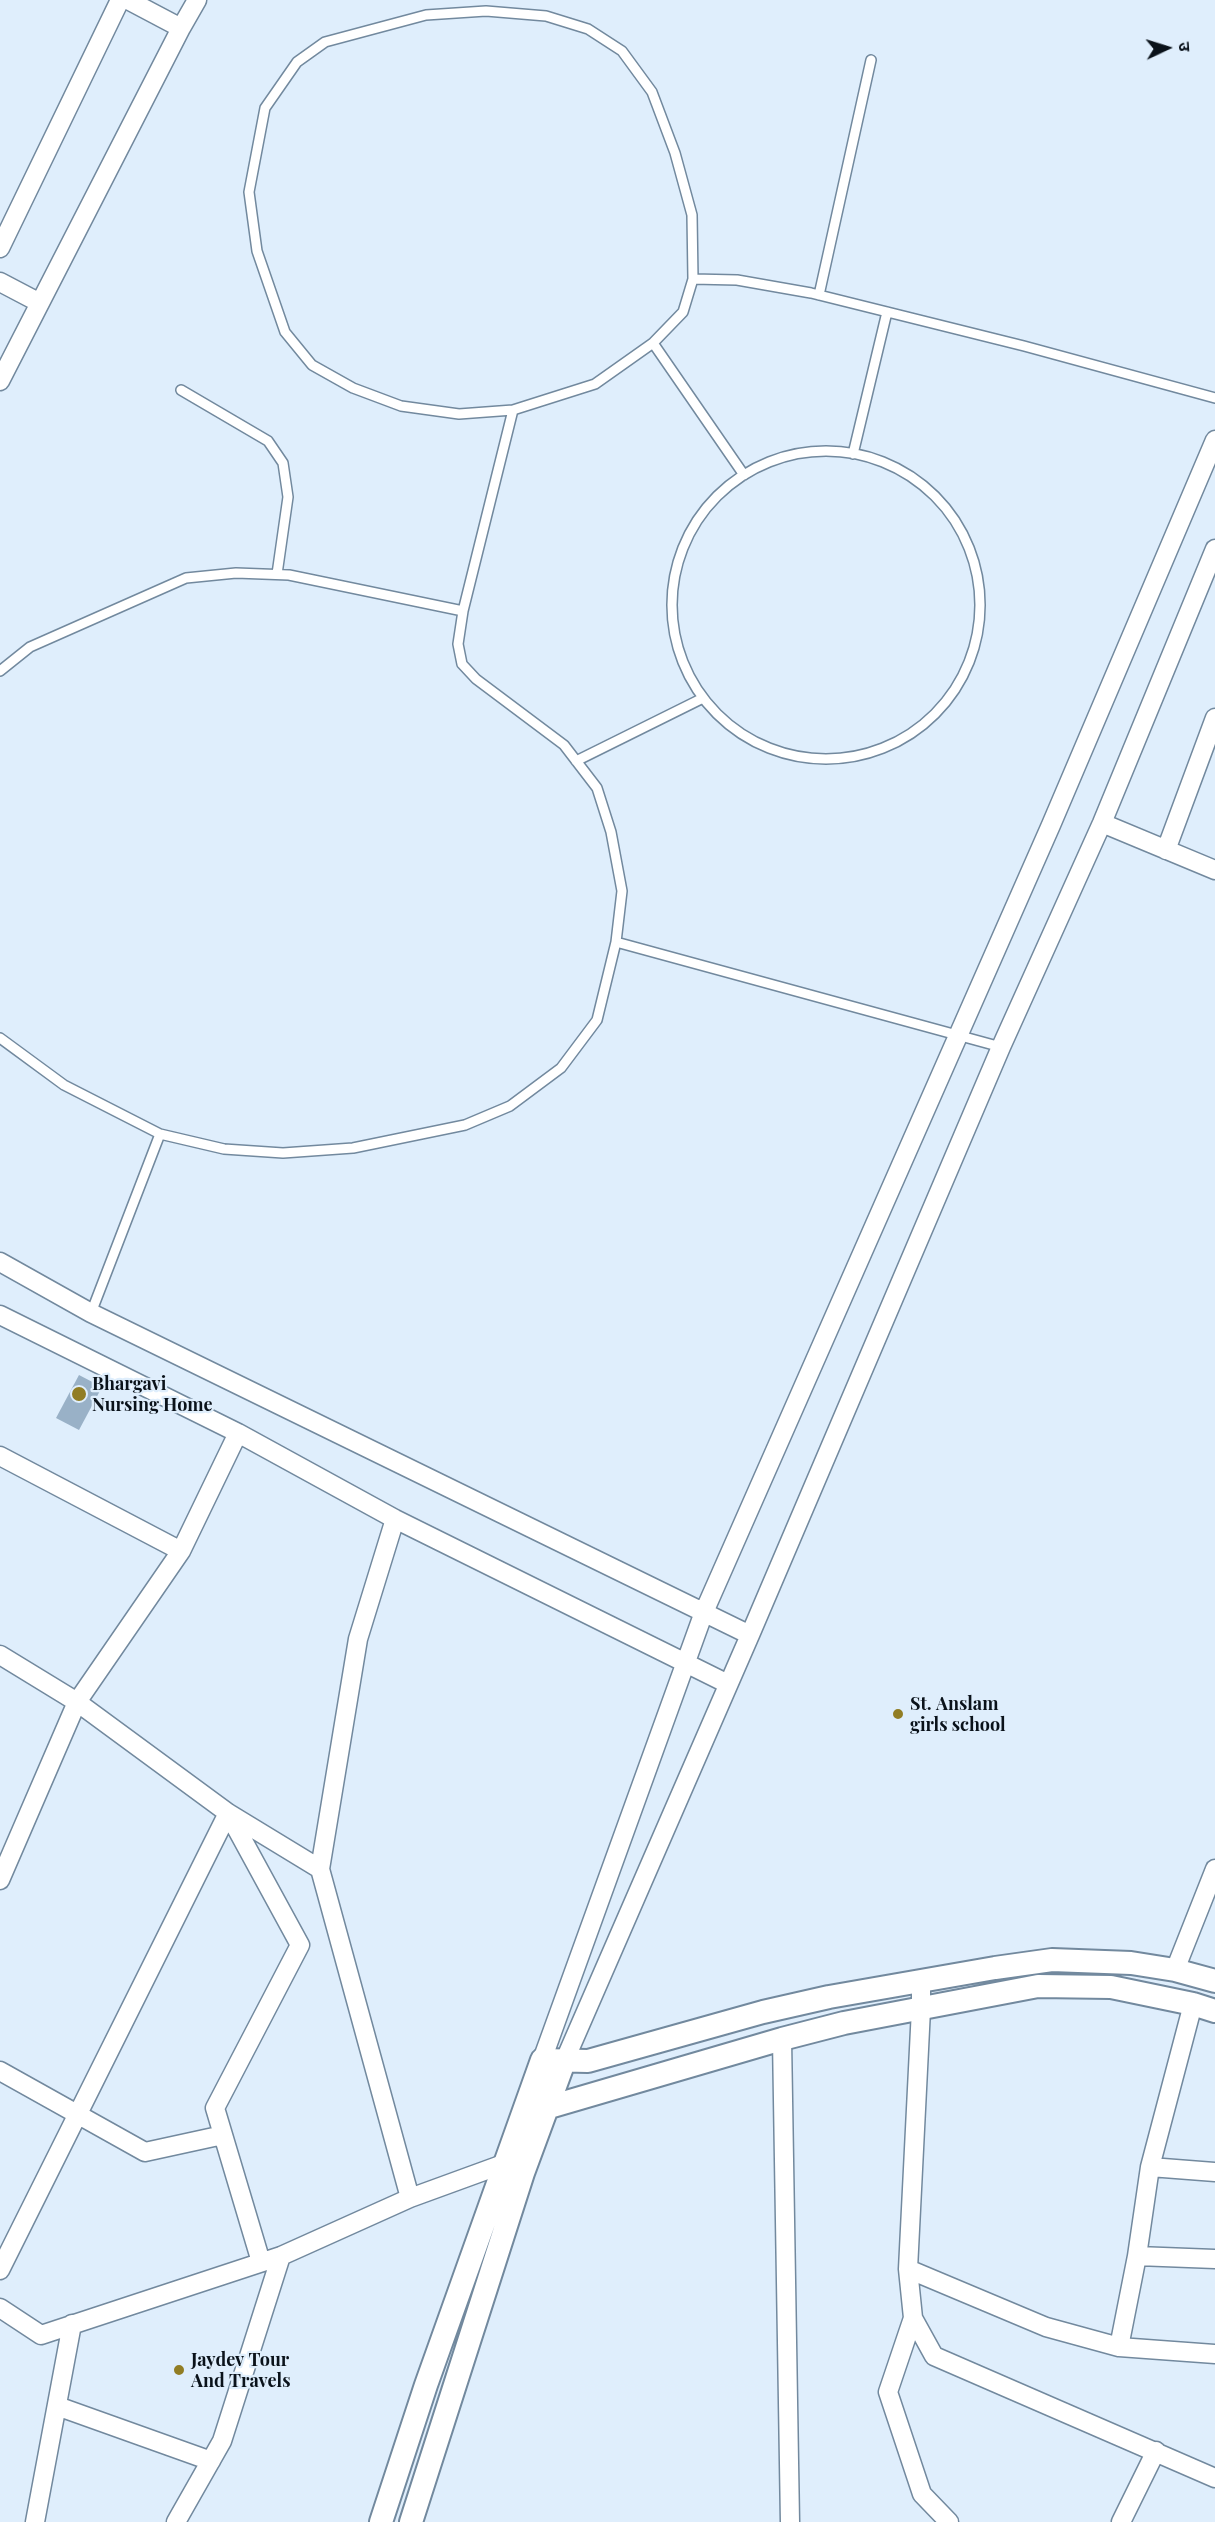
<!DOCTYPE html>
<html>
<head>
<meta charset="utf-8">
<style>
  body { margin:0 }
  #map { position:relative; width:1215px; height:2522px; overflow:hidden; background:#dfeefc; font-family:"Playfair Display","Noto Sans Devanagari",serif }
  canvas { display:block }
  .north { position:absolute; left:1137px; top:18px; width:60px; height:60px; -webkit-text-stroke:4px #dfeefc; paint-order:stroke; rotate:86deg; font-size:16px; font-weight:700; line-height:24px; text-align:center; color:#0a121a }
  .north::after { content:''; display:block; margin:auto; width:21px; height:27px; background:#0a121a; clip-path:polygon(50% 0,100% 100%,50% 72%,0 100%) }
</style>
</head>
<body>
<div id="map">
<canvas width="1215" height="2522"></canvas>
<div class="north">उ</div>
</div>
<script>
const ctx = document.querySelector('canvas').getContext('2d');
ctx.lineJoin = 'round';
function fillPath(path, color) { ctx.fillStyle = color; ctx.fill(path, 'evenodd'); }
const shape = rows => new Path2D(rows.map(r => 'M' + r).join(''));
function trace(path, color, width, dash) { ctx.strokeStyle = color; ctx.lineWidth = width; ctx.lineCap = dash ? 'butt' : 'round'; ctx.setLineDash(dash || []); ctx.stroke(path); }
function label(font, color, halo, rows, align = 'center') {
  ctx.font = font + ' "Playfair Display",serif'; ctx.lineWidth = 4.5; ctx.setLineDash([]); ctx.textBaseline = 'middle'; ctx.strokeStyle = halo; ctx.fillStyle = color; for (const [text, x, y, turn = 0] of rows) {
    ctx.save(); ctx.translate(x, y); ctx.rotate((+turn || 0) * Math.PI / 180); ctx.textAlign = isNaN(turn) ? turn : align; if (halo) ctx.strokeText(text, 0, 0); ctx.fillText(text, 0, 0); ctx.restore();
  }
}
const building = shape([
  [79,1375,102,1387,79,1430,56,1418]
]);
const service = shape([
  [693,279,692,215,675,153,652,92,622,51,588,29,546,16,486,11,426,15,325,42,297,62,265,108,249,192,257,251,285,332,312,365,353,388,401,406,459,414,513,410,595,384,653,343,683,312,693,279,737,280,811,293,1024,346,1215,398],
  [819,295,871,60],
  [653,343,744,475],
  [181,390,268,441,283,463,288,497,277,574],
  '672 605a154 154 0 1 1 308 0a154 154 0 1 1-308 0Z',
  [853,454,887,312],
  [0,671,30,647,186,578,236,573,289,575,463,611],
  [576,761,703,698],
  [616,942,1001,1047],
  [0,1038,64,1085,160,1134,224,1149,283,1153,353,1148,465,1125,510,1106,561,1068,597,1020,616,942,622,891,611,832,597,788,564,745,476,679,462,664,458,644,463,611,513,410],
  [91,1313,160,1134]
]);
const minor = shape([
  [128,0,181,28],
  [0,248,120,0],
  [0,282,40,303],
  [0,381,181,28,197,0],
  [1102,823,1215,870],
  [1166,850,1215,718],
  [0,1262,91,1313,750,1635],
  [0,1315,238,1433,395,1519,728,1684],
  [0,1456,181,1551],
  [395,1519,358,1639,320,1869,410,2198],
  [0,1655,77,1702,228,1813,320,1869],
  [228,1813,300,1945,215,2108,261,2262],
  [0,1880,77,1702,181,1551,238,1433],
  [1175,1970,1215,1869],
  [921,1980,921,2009,908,2269,913,2318,934,2356,1215,2478],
  [782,2039,790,2522],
  [542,2060,704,1612,1051,825,1215,440],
  [564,2062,750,1635,1001,1047,1102,823,1215,549],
  [0,2071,145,2152,223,2135],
  [1150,2167,1215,2172],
  [1137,2256,1215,2259],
  [908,2269,1046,2327,1119,2347,1215,2354],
  [0,2270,228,1813],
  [0,2308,41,2335,281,2256,410,2198,506,2163],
  [913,2318,888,2392,922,2494,949,2522],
  [1119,2347,1137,2256,1150,2167,1193,2004],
  [57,2406,211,2461],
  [35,2522,72,2324],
  [176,2522,222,2441,281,2256],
  [1121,2522,1156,2451]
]);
const tertiary = shape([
  [527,2108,546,2108,782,2039,844,2023,1038,1986,1111,1987,1193,2004,1215,2011],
  [381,2522,426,2385,542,2060,588,2061,763,2012,829,1997,995,1968,1052,1960,1131,1963,1175,1970,1215,1981],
  [411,2522,523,2173,564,2062]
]);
const markers = [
  [79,1394,8,"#917d24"],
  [898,1714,6,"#917d24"],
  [179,2370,6,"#917d24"]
];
const poiNames = [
  ["Bhargavi",92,1384],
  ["Nursing Home",92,1405],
  ["St. Anslam",910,1704],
  ["girls school",910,1725],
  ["Jaydev Tour",191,2360],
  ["And Travels",191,2381]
];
fillPath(building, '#99b1c7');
trace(service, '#72899e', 12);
trace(minor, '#72899e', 21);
trace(tertiary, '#72899e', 26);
trace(service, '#fff', 9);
trace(minor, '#fff', 18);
trace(tertiary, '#fff', 22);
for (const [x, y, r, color] of markers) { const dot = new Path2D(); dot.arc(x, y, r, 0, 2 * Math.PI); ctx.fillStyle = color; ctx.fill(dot); trace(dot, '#dfeefc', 2); }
label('bold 18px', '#0a121a', '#dfeefc', poiNames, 'left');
</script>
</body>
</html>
